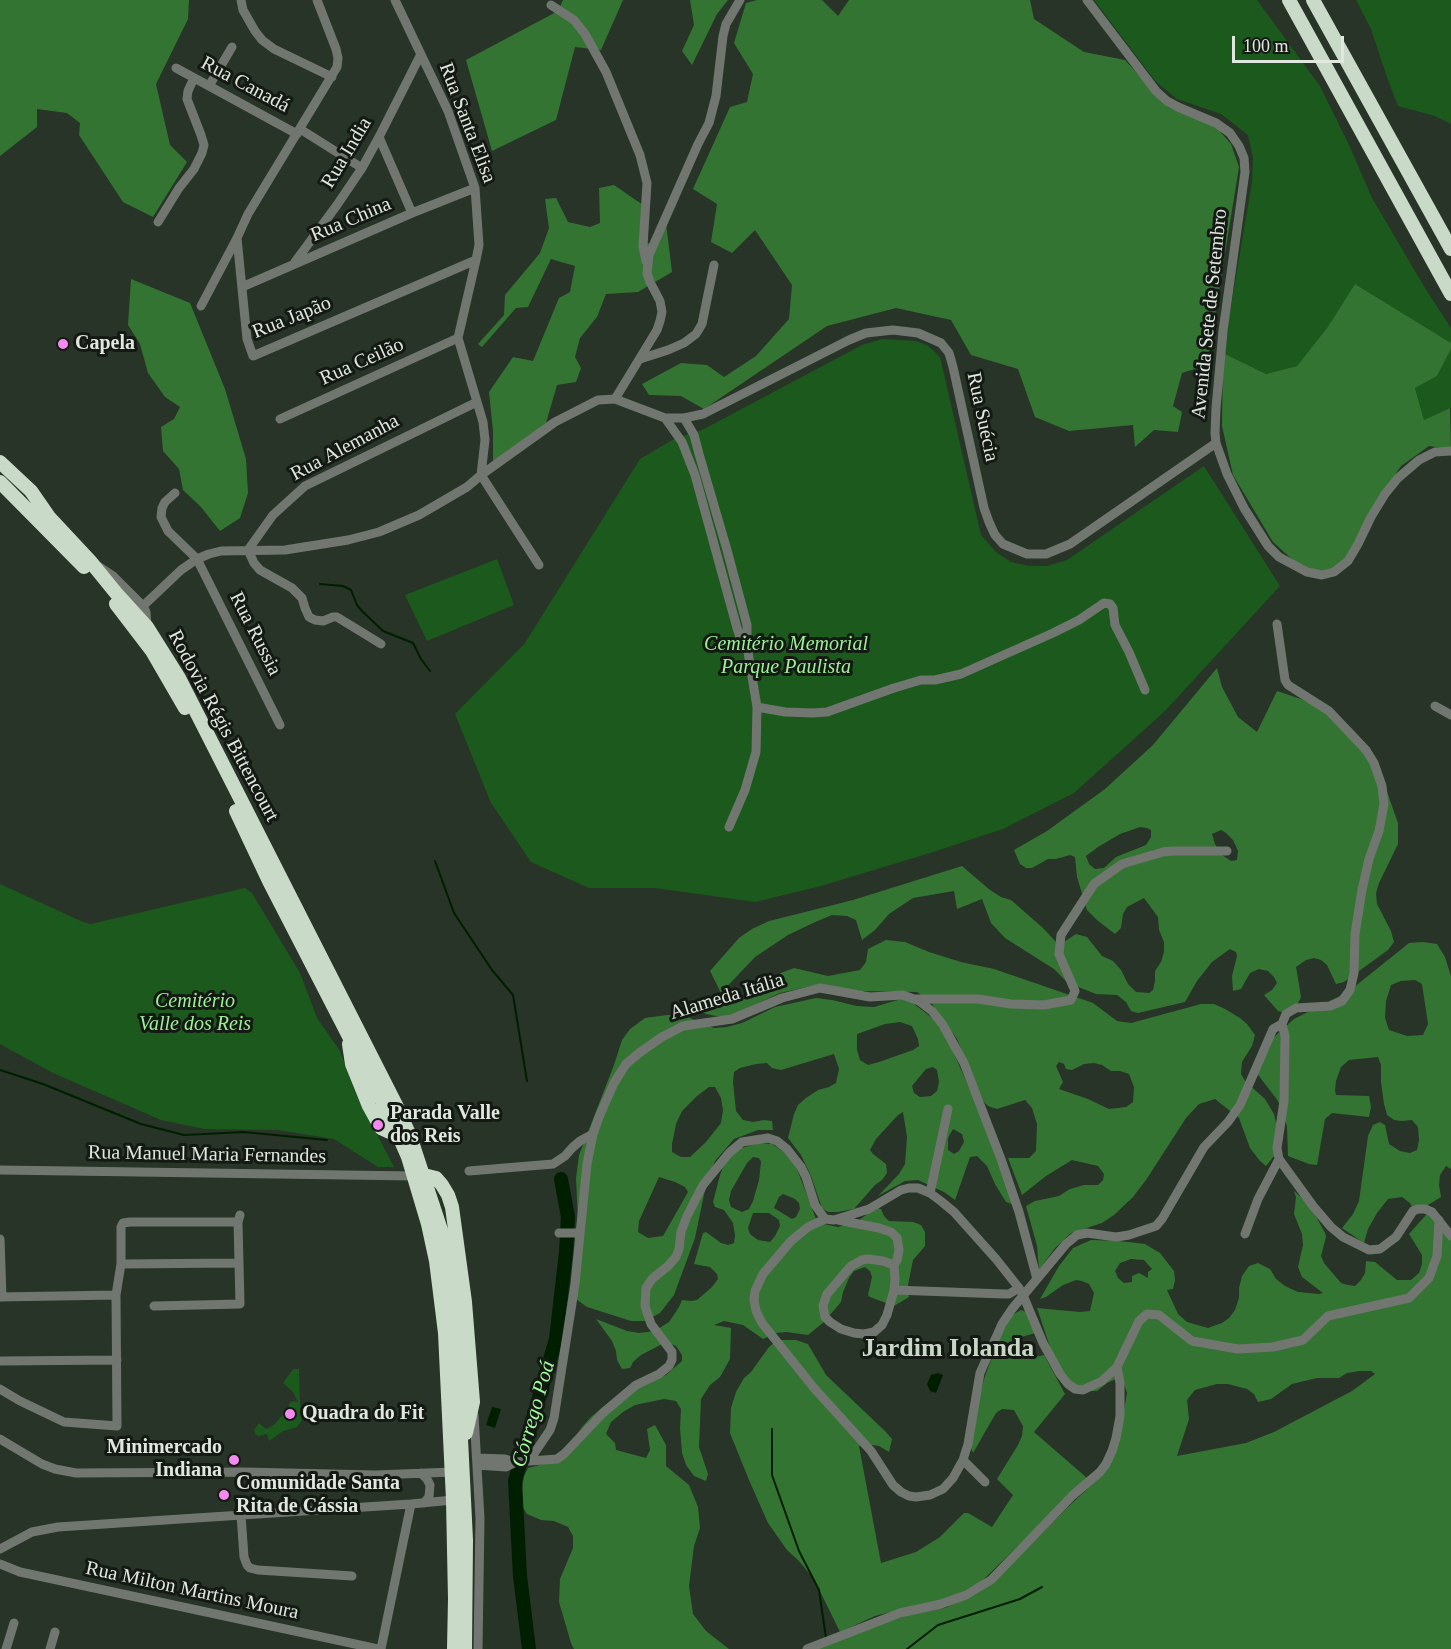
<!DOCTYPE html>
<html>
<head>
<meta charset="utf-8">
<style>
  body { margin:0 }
  #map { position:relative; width:1451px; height:1649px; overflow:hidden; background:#273427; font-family:Georgia,serif }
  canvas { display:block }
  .scale { position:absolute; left:1232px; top:36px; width:112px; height:27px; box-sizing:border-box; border:3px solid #dfe7de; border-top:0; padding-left:8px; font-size:18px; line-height:21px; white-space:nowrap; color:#dfe7de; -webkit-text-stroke:4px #141914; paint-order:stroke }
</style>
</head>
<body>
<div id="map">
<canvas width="1451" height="1649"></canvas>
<div class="scale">100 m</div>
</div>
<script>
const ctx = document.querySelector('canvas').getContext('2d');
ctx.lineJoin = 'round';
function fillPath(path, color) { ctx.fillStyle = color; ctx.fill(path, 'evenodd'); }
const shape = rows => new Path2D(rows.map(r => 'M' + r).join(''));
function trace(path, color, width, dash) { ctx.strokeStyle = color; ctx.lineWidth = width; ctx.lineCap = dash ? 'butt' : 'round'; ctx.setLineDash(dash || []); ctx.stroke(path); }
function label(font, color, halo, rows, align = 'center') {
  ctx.font = font + ' Georgia,serif'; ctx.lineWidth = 6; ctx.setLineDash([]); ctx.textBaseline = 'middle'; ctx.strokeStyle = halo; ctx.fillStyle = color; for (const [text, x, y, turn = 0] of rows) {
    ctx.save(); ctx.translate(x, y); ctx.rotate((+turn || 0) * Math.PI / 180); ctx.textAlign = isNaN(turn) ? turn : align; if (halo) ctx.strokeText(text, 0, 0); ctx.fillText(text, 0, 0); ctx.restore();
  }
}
const green = shape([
  [1094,0,1257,0,1320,86,1349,145,1372,198,1425,288,1451,328,1451,343,1355,284,1327,328,1297,366,1266,374,1223,353,1252,182,1253,158,1248,135,1221,114,1177,99,1156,82],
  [1356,0,1451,0,1451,124,1435,116,1398,106,1388,80,1371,29],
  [882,339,916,341,927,345,940,357,981,535,996,552,1011,562,1029,566,1047,566,1067,560,1204,466,1280,586,1165,711,1074,793,1003,829,930,853,821,886,755,902,655,888,589,888,531,862,491,803,455,714,525,643,640,459,674,439,702,430,862,345],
  [1451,349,1451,409,1450,408,1424,420,1415,387,1437,376],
  [497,559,514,605,427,641,405,595],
  [0,884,83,922,91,924,245,888,252,893,300,973,317,1018,340,1051,355,1092,394,1167,378,1167,334,1139,278,1130,204,1129,161,1120,53,1073,0,1044],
  [293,1369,299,1369,300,1404,304,1410,301,1422,297,1427,283,1431,269,1441,267,1434,258,1436,255,1434,254,1430,259,1423,266,1429,274,1425,289,1407,289,1404,292,1401,298,1402,293,1392,283,1383]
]);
const forest = shape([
  [0,0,189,0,188,19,156,84,170,145,187,162,153,217,123,202,79,135,80,123,67,113,37,109,37,127,0,156],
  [563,0,623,0,601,50,575,47,556,120,492,151,466,60,558,11],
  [690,0,728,0,717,14,692,65,682,51,694,25],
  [757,0,822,0,838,16,849,0,1030,0,1034,19,1084,52,1125,60,1168,107,1216,127,1231,144,1239,167,1207,365,1182,373,1173,406,1182,412,1178,432,1154,430,1135,447,1133,425,1069,431,1035,417,1018,369,971,355,951,320,896,308,827,326,704,409,681,396,649,395,642,384,681,363,707,365,724,377,756,356,789,319,792,285,755,230,732,253,711,242,717,204,693,189,730,107,747,102,753,74,734,43,746,3],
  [614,185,643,205,641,241,655,245,666,223,672,272,638,292,606,294,597,317,580,338,575,357,581,368,576,382,557,385,546,423,493,462,493,431,489,392,513,357,533,361,559,298,570,292,575,266,551,259,528,307,516,308,482,347,478,344,504,315,505,295,540,253,549,228,545,199,556,198,568,222,590,227,600,223,599,188],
  [131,279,190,303,225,389,246,459,248,493,240,518,220,531,201,507,183,490,179,469,163,451,161,427,174,419,180,407,165,397,148,373,140,344,128,325],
  [1355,284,1451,343,1451,349,1437,376,1415,388,1424,420,1450,408,1451,449,1429,446,1401,466,1369,513,1349,555,1334,569,1318,572,1295,562,1273,542,1233,475,1222,426,1223,353,1266,374,1297,366,1327,328],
  [1217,668,1222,687,1238,717,1257,732,1277,691,1301,699,1329,712,1346,724,1385,786,1398,823,1398,844,1379,883,1376,893,1377,904,1391,931,1394,942,1388,950,1344,982,1336,984,1327,965,1321,960,1314,958,1306,960,1296,967,1301,997,1296,1007,1286,1013,1278,1011,1264,995,1272,990,1277,983,1274,977,1268,971,1259,969,1250,973,1241,989,1233,991,1232,976,1237,956,1236,952,1230,949,1212,962,1197,981,1185,1002,1138,1013,1131,1011,1126,1002,1117,995,1096,994,1068,983,1054,969,1005,938,991,923,982,899,957,909,954,891,913,898,889,914,875,930,862,940,856,920,847,916,832,915,813,923,788,935,755,957,721,993,710,971,739,938,752,929,769,921,853,900,962,866,990,890,1001,897,1011,900,1043,928,1056,942,1064,942,1076,934,1087,937,1102,956,1113,961,1121,970,1128,984,1136,992,1149,993,1153,990,1155,981,1155,971,1161,962,1164,952,1164,942,1159,930,1158,917,1144,898,1127,907,1123,914,1121,928,1115,934,1097,920,1087,910,1077,877,1075,857,1070,855,1056,859,1048,859,1032,868,1026,868,1020,864,1014,850,1047,831,1105,789,1153,745],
  [1140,827,1147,828,1151,830,1151,837,1146,845,1116,857,1104,868,1095,869,1089,864,1086,856,1098,847,1120,834],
  [1221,830,1226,833,1233,840,1238,851,1237,860,1231,861,1222,855,1215,844,1212,834],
  [886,940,905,942,929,952,961,962,994,969,1093,1003,1117,1021,1131,1023,1201,1004,1214,1004,1225,1009,1240,1018,1247,1024,1255,1035,1252,1046,1242,1062,1241,1074,1245,1081,1265,1099,1274,1114,1277,1127,1275,1155,1266,1166,1260,1161,1250,1148,1239,1118,1215,1099,1199,1104,1186,1118,1146,1180,1133,1197,1114,1215,1102,1223,1071,1233,1055,1248,1039,1270,1037,1246,1026,1206,1035,1201,1059,1196,1070,1189,1084,1185,1098,1185,1103,1180,1104,1174,1098,1166,1072,1160,1046,1176,1022,1195,1008,1158,1029,1158,1036,1151,1037,1124,1032,1108,1025,1100,997,1109,988,1106,984,1102,957,1039,930,1001,917,992,861,991,812,986,780,993,726,1018,706,1014,688,1006,713,1001,730,1001,746,996,781,973,794,968,828,976,860,970,866,962,868,949],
  [1059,1062,1064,1064,1066,1069,1072,1070,1084,1064,1094,1063,1102,1065,1111,1071,1120,1071,1129,1074,1134,1087,1133,1102,1126,1107,1109,1109,1088,1099,1059,1089,1063,1082,1056,1066],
  [1423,942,1437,944,1445,957,1451,976,1451,1169,1446,1166,1440,1175,1439,1185,1441,1197,1415,1213,1410,1203,1402,1197,1388,1199,1377,1213,1368,1229,1364,1243,1342,1228,1353,1214,1359,1201,1368,1136,1373,1125,1380,1122,1385,1125,1389,1144,1400,1151,1410,1153,1417,1150,1419,1140,1418,1127,1412,1120,1402,1121,1394,1120,1387,1115,1384,1104,1381,1082,1381,1065,1378,1057,1349,1060,1341,1067,1336,1081,1335,1090,1336,1095,1369,1096,1371,1107,1369,1117,1332,1113,1325,1119,1317,1165,1309,1164,1288,1156,1287,1126,1278,1101,1256,1072,1271,1040,1294,1019,1348,992,1409,943],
  [1415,980,1422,984,1428,1024,1423,1035,1407,1036,1389,1030,1385,1018,1386,1001,1391,985,1401,981],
  [816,998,832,1000,857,1006,874,1007,901,999,909,1000,936,1021,951,1047,986,1126,1015,1205,1006,1202,995,1184,987,1166,977,1156,970,1157,955,1200,944,1192,918,1180,905,1181,878,1196,899,1174,905,1164,907,1137,903,1112,898,1115,876,1139,870,1150,873,1154,886,1164,887,1173,882,1180,875,1185,854,1209,838,1212,828,1212,822,1208,811,1176,801,1155,788,1138,794,1114,798,1105,806,1098,818,1090,829,1087,836,1083,839,1069,834,1054,781,1070,772,1068,767,1063,756,1064,740,1068,734,1072,733,1082,736,1111,743,1120,753,1122,764,1120,772,1121,773,1130,758,1130,734,1139,715,1161,706,1185,695,1238,674,1295,660,1313,645,1321,631,1321,587,1307,576,1299,578,1221,576,1178,579,1155,614,1065,622,1040,630,1029,645,1018,667,1015,683,1015,714,1028,727,1027,742,1023,775,1007],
  [900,1022,912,1026,918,1039,919,1046,913,1050,879,1062,868,1065,860,1060,857,1050,857,1034,885,1024],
  [933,1067,937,1070,939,1082,937,1091,931,1096,920,1097,914,1093,912,1086,926,1069],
  [709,1087,715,1087,721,1098,723,1110,721,1123,706,1142,690,1157,681,1157,672,1152,672,1144,676,1124,682,1111,697,1096],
  [953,1129,962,1134,964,1142,959,1151,954,1154,948,1150,948,1138],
  [659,1177,675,1182,685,1187,688,1192,663,1236,648,1238,638,1232,639,1221],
  [760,1143,772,1144,784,1152,797,1169,816,1219,824,1224,838,1227,858,1221,875,1208,881,1209,884,1216,889,1221,913,1222,921,1225,925,1232,925,1246,913,1260,907,1290,909,1297,894,1306,870,1297,868,1295,872,1277,870,1271,865,1267,854,1271,849,1278,843,1292,841,1302,824,1322,808,1335,786,1332,777,1333,763,1339,743,1325,724,1321,714,1325,731,1328,730,1359,720,1377,710,1385,701,1399,699,1447,708,1474,706,1481,694,1476,686,1465,682,1453,680,1428,681,1409,676,1401,664,1399,635,1405,623,1412,611,1422,606,1434,615,1443,616,1450,646,1458,650,1450,647,1429,655,1425,666,1445,666,1466,689,1485,698,1507,700,1528,694,1546,689,1586,693,1614,706,1631,729,1649,574,1649,571,1643,559,1602,560,1579,573,1548,573,1536,568,1527,554,1521,541,1520,527,1514,520,1503,524,1476,528,1468,551,1462,573,1440,582,1427,591,1417,604,1406,613,1399,666,1375,682,1361,682,1355,676,1346,666,1342,641,1355,633,1362,630,1368,622,1369,617,1360,616,1351,612,1341,596,1319,627,1331,639,1333,655,1331,669,1322,679,1307,682,1300,691,1301,697,1300,712,1287,718,1279,717,1274,710,1267,694,1264,703,1233,706,1232,721,1243,728,1245,734,1243,735,1235,733,1223,724,1210,715,1207,713,1202,720,1175,725,1162,734,1153,741,1148],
  [753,1157,759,1158,761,1162,759,1180,753,1201,749,1209,742,1212,731,1207,729,1200,731,1191,747,1163],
  [783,1194,795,1199,799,1203,800,1209,796,1217,792,1219,774,1208,779,1197],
  [753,1213,769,1213,779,1220,780,1226,775,1236,770,1242,758,1240,750,1234,748,1228],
  [1294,1191,1310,1205,1325,1233,1326,1237,1321,1256,1324,1263,1341,1283,1348,1285,1355,1286,1361,1280,1365,1273,1366,1261,1375,1262,1397,1280,1411,1280,1419,1273,1422,1264,1422,1255,1409,1234,1426,1215,1435,1213,1451,1230,1451,1649,817,1649,857,1632,912,1614,945,1608,974,1595,989,1586,1067,1508,1100,1477,1118,1443,1127,1393,1123,1381,1116,1379,1107,1383,1097,1391,1086,1391,1074,1384,1061,1371,1051,1350,1037,1308,1080,1312,1090,1311,1094,1293,1089,1284,1082,1281,1076,1280,1063,1285,1046,1297,1040,1299,1059,1266,1073,1248,1091,1240,1119,1241,1145,1244,1160,1253,1174,1271,1175,1280,1173,1289,1167,1290,1178,1314,1187,1322,1208,1328,1222,1323,1229,1318,1235,1310,1239,1298,1239,1288,1242,1276,1249,1266,1258,1263,1270,1269,1276,1279,1285,1286,1298,1292,1319,1294,1323,1293,1302,1277,1298,1267,1303,1245,1302,1234,1294,1214,1296,1197],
  [1131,1259,1144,1260,1152,1269,1148,1272,1148,1278,1139,1273,1132,1276,1132,1282,1124,1283,1118,1278,1115,1271,1120,1263],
  [1359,1371,1371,1371,1375,1374,1352,1391,1274,1432,1246,1443,1177,1456,1189,1419,1187,1400,1195,1390,1217,1384,1228,1384,1247,1389,1254,1394,1258,1402,1271,1399,1292,1384,1317,1378,1339,1378,1347,1373],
  [1021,1310,1029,1313,1036,1333,1021,1337,1018,1340,1017,1347,1023,1357,1030,1358,1044,1355,1065,1394,1034,1432,1087,1478,982,1581,950,1599,906,1608,875,1616,840,1632,814,1579,799,1561,787,1550,768,1523,749,1480,730,1433,731,1408,736,1392,744,1378,751,1372,769,1347,778,1340,796,1340,808,1344,826,1375,886,1432,892,1439,889,1452,879,1446,865,1444,859,1446,881,1563,916,1552,940,1537,964,1513,968,1513,992,1527,1013,1495,997,1479,1018,1445,1022,1436,1023,1426,1014,1410,1002,1409,996,1413,973,1453,971,1448,978,1401,985,1376,1000,1337,1012,1315]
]);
const water = shape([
  [938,1373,943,1375,936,1393,930,1391,927,1384,931,1375],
  [492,1407,501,1409,495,1428,486,1425]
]);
const stream = shape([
  [320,584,343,586,351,590,357,605,362,611,383,631,413,643,421,659,430,671],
  [435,861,454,913,492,970,513,995,527,1081],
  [0,1070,43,1084,141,1124,184,1135,244,1132,327,1140],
  [772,1429,772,1475,799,1551,819,1590,826,1638],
  [907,1649,938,1625,1020,1599,1042,1587]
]);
const river = shape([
  [529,1649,520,1576,515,1481,556,1339,566,1252,568,1217,561,1179]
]);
const minor = shape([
  [241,0,243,10,255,31,262,40,274,49,332,77],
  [317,0,336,49,338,58,337,67,248,214,237,238,247,339,253,356,476,260],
  [395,0,448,111,475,188,479,245,476,260,458,338,483,422,485,440,481,475],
  [1087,0,1156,91,1167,101,1178,107,1216,123,1230,133,1239,146,1244,158,1245,172,1223,331,1216,408,1215,433,1216,443,1227,474,1244,508,1268,546,1279,557,1307,572,1322,575,1334,572,1348,561,1358,544,1371,517,1385,494,1398,478,1419,460,1435,452,1451,451],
  [551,5,574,20,585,34,606,72,640,155,647,183,643,246,646,261],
  [176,68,297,134],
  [209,86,232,47],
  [300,129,362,168],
  [379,137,412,213],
  [158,222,179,188,194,169,202,153,204,145,201,135,187,99,188,91,194,78],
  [295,262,337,205,362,168,379,137,421,54],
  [242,287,412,213,475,188],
  [201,306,237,238],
  [640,359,668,350,684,343,696,334,702,324,714,265],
  [615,399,657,330,660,321,662,312,660,301,650,282,647,273,649,255,698,144,709,123,716,96,723,36,726,24,740,0],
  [665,418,682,442,695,475,737,628,740,637,747,646],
  [684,418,694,435,699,454,727,550,747,625,747,646,757,707,756,752,745,790,729,827],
  [280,419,458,338],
  [481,475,539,565],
  [175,493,165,502,162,508,161,517,168,531,197,559,280,725],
  [98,566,113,576,143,606,146,612,147,627],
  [143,606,181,570,197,559,209,554,221,551,285,550,348,540,379,532,419,515,467,487,481,475,555,422,598,400,615,399,665,418,684,418,703,414,849,340,866,333,893,330,918,333,941,343,949,353,953,367,984,508,989,522,995,535,1003,544,1027,554,1046,554,1070,544,1216,443],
  [1277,624,1285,680,1288,685,1329,711,1366,750,1374,763,1382,786,1384,804,1379,831,1369,859,1362,890,1355,934,1354,973,1350,990,1342,1001,1330,1006,1296,1008,1286,1014,1282,1024,1285,1036,1284,1101,1277,1148,1279,1159,1313,1206,1331,1227,1343,1237,1369,1250,1380,1249,1396,1237,1413,1211,1418,1209,1425,1209,1432,1212,1451,1236],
  [381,644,337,617,333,617,323,621,315,620,309,617,305,608,302,598,292,588,260,570,254,563,248,550,273,515,305,486,477,402],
  [1435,706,1451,715],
  [757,707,785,712,813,713,827,712,894,688,921,680,935,680,961,674,1053,633,1079,620,1104,603,1110,604,1113,608,1115,625,1129,652,1145,690],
  [916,999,978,999,1011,1004,1044,1005,1071,1000,1075,991,1059,954,1061,935,1094,884,1122,864,1163,852,1173,851,1227,851],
  [0,1170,414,1176],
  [469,1171,553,1164,565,1156,572,1148,580,1141,593,1134],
  [930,1193,948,1109],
  [825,1219,808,1227,791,1241,763,1274,755,1291,754,1300,756,1311,762,1323,814,1388,871,1451,893,1485,901,1492,909,1496,916,1497,930,1495,943,1489,953,1478,963,1460,968,1444,980,1373,1002,1324,1012,1309,1066,1244,1077,1235,1087,1233,1116,1237,1129,1235,1156,1226,1162,1219,1204,1147,1228,1122,1240,1105,1273,1029,1282,1024],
  [838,1220,879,1228,891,1232,897,1238,899,1250,897,1260,894,1265,895,1279,894,1290,887,1315,882,1325,874,1332,864,1334,854,1333,841,1329,830,1322,825,1317,823,1306,827,1294,851,1266,862,1260,868,1259,883,1261,894,1265],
  [559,1233,580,1233],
  [1245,1234,1258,1199,1279,1159],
  [0,1239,2,1297],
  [121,1264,238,1263],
  [894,1290,1004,1294,1009,1294,1019,1288],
  [0,1297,116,1295],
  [154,1306,240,1304,238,1222,240,1215],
  [0,1361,117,1360],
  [0,1389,20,1401,64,1422,117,1426,116,1295,121,1264,121,1227,123,1223,130,1222,238,1222],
  [474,1415,480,1518,478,1649],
  [0,1439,42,1464,55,1469,76,1473,243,1472,376,1475,452,1472],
  [477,1458,505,1459,516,1462,557,1459,564,1454,603,1413,636,1385,659,1374,669,1366,672,1360,672,1352,651,1324,645,1306,646,1288,652,1279,668,1266,676,1257,679,1249,681,1232,687,1216,703,1185,729,1153,742,1142,768,1138,777,1141,787,1149,801,1167,806,1177,815,1205,825,1219,834,1220,869,1209,901,1190,909,1188,918,1188,930,1193,942,1202,954,1212,996,1259,1019,1288,1023,1295,1043,1343,1060,1374,1068,1384,1075,1389,1083,1390,1102,1381,1117,1367,1139,1321,1147,1314,1159,1315,1192,1341,1238,1349,1273,1347,1303,1340,1328,1316,1409,1298,1429,1278,1437,1256,1439,1220],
  [963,1460,985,1482],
  [529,1461,550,1430,554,1418,575,1284,587,1164,593,1134,599,1117,614,1083,626,1064,639,1053,662,1037,683,1026,732,1019,782,998,820,988,870,997,903,995,919,1001,932,1011,943,1025,964,1063,1001,1159,1019,1212,1037,1279],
  [477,1465,506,1467,516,1462],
  [421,1473,427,1479,430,1485,429,1497,424,1503],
  [241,1515,244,1557,247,1565,250,1568,258,1570,352,1576],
  [0,1549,32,1532,58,1527,411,1504,453,1500],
  [0,1564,20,1572,378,1649],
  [6,1649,14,1623],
  [50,1649,55,1632],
  [381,1649,411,1504],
  [807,1649,900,1613,941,1604,966,1595,991,1580,1073,1495,1100,1472,1106,1464,1112,1451,1116,1438,1120,1416,1120,1383,1117,1367]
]);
const highway = shape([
  [1289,0,1451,294],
  [1313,0,1451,249],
  [0,462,31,491,49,517,90,561,116,593,147,627,179,678,396,1105,410,1136,441,1230,455,1317,466,1540,465,1649],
  [0,482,84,567],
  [116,604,152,651,185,708],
  [236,811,269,881,391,1118,408,1157,428,1224,436,1261,445,1333,453,1500,455,1599,454,1649],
  [349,1044,352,1064,369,1106,381,1128,390,1132,402,1128],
  [417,1176,424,1175,436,1178,442,1185,448,1195,452,1207,465,1302,473,1402,466,1433]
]);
const markers = [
  [63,344,6,"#f489f0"],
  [378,1125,6,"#f489f0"],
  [290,1414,6,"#f489f0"],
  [234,1460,6,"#f489f0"],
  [224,1495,6,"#f489f0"]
];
const streetNames = [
  ["Rua Canadá",245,85,28],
  ["Rua Santa Elisa",467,123,69],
  ["Rua India",347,153,-59],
  ["Rua China",351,220,-23],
  ["Avenida Sete de Setembro",1210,314,-84],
  ["Rua Japão",292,318,-22],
  ["Rua Ceilão",362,362,-24],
  ["Rua Suécia",982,417,78],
  ["Rua Alemanha",345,448,-28],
  ["Rua Russia",255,634,63],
  ["Rodovia Régis Bittencourt",223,726,62],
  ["Alameda Itália",727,997,-17],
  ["Rua Manuel Maria Fernandes",207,1155,1],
  ["Rua Milton Martins Moura",192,1591,12]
];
const poiNames = [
  ["Capela",75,344],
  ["Parada Valle",390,1114],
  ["dos Reis",390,1137],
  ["Quadra do Fit",302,1414],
  ["Minimercado",222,1448,"right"],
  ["Indiana",222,1471,"right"],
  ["Comunidade Santa",236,1484],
  ["Rita de Cássia",236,1507]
];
const parkNames = [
  ["Cemitério Memorial",786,645],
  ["Parque Paulista",786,668],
  ["Cemitério",195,1002],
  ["Valle dos Reis",195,1025]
];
const waterNames = [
  ["Córrego Poá",534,1414,-74]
];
const districtNames = [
  ["Jardim Iolanda",948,1349]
];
fillPath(green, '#1c591c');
fillPath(forest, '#347432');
fillPath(water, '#001e00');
trace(stream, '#001e00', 2);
trace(river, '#001e00', 14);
trace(minor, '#717770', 9);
trace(highway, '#cadac9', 14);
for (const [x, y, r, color] of markers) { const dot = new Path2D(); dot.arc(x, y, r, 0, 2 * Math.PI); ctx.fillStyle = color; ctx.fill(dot); trace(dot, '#141914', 2); }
label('20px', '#dfe7de', '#141914', streetNames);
label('bold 20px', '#dfe7de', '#141914', poiNames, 'left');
label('italic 20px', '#9bf296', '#141914', parkNames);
label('italic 21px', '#a3fb9f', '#141914', waterNames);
label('bold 26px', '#c8d7c6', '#141914', districtNames);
</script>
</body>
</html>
